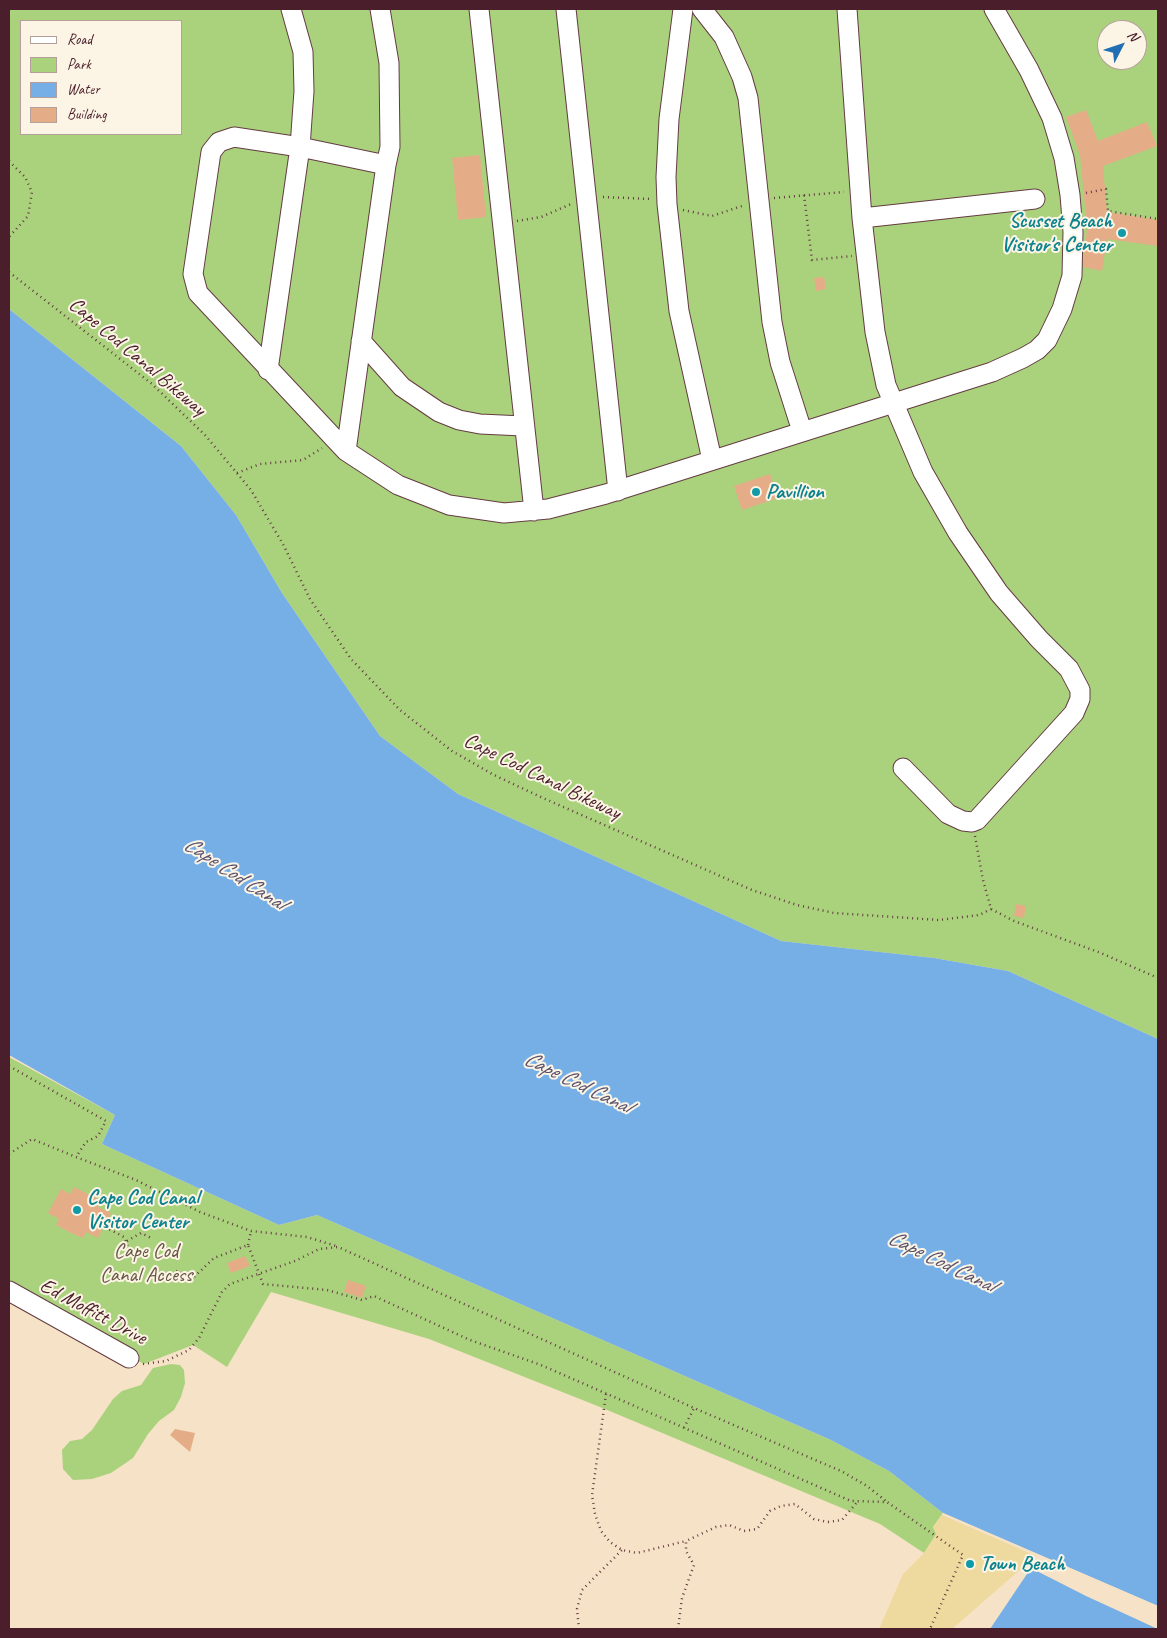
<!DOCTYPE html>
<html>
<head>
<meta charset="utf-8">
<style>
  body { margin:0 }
  #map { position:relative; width:1167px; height:1638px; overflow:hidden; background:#f6e2c7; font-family:Caveat,sans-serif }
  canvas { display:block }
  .frame { position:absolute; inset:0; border:10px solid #4a1f2b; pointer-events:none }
  .legend { position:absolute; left:20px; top:20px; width:162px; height:115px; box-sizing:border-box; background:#fcf5e5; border:1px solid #b59f9b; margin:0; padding:6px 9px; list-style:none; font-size:15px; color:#4a1f2b }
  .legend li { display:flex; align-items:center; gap:10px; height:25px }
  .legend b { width:25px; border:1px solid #b59f9b }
  .north { position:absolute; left:1097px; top:20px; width:50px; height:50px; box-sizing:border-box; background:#fcf5e5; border:1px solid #b59f9b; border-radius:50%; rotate:49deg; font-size:14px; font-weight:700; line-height:20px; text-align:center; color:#4a1f2b }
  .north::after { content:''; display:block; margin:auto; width:18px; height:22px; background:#1f6fb2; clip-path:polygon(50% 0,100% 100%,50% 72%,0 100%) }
</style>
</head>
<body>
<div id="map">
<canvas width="1167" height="1638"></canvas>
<div class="frame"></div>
<ul class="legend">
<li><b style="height:6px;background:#fff"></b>Road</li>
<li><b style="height:14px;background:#aad27d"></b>Park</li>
<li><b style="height:14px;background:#76afe6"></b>Water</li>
<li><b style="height:14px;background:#e5ad87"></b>Building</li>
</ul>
<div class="north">N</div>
</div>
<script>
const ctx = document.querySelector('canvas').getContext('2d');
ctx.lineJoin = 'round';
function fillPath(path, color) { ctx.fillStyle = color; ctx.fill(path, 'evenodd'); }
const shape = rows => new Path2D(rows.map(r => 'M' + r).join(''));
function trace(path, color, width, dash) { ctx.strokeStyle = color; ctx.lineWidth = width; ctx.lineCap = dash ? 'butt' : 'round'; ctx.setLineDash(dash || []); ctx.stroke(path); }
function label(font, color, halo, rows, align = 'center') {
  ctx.font = font + ' Caveat,sans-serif'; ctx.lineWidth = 4; ctx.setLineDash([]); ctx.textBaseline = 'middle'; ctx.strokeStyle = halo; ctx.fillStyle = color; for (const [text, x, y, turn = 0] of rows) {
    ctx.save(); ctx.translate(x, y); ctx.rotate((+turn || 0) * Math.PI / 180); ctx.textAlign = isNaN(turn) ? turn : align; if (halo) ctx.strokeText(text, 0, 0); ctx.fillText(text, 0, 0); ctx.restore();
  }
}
const green = shape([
  [9,9,1158,9,1158,1039,1008,971,934,958,781,941,458,794,380,736,282,593,236,515,181,446,9,309],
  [21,21,181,21,181,134,21,134],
  [1107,30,1137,30,1137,60,1107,60],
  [9,1057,115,1115,102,1144,279,1225,317,1215,831,1440,889,1471,943,1513,933,1527,937,1534,924,1553,880,1524,600,1407,429,1339,271,1292,227,1367,193,1345,144,1364,9,1291],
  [171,1364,180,1365,184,1370,185,1383,181,1397,174,1410,159,1421,148,1434,133,1458,111,1473,92,1479,73,1480,63,1469,62,1450,70,1441,82,1439,92,1430,113,1399,122,1391,141,1385,153,1368]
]);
const sand = shape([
  [943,1513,1038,1554,952,1629,879,1629,903,1574,924,1553,936,1534,933,1527]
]);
const water = shape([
  [9,309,181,446,236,515,282,593,380,736,458,794,781,941,934,958,1008,971,1158,1039,1158,1606,943,1513,889,1471,831,1440,317,1215,279,1225,102,1144,115,1115,9,1055],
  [1031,1568,1086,1596,1158,1629,990,1629]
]);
const pier = shape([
  [943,1513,1158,1606,1158,1609,942,1515],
  [1032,1566,1158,1626,1158,1629,1029,1567]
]);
const building = shape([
  [1086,110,1098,141,1147,122,1157,146,1103,166,1107,212,1158,220,1158,246,1107,239,1102,271,1083,267,1087,228,1080,155,1066,117],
  [480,155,486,217,458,220,452,158],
  [824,277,826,289,816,291,814,278],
  [770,474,778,498,742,510,734,486],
  [1016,904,1026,906,1024,918,1014,916],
  [74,1187,102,1201,98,1207,111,1213,98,1238,86,1232,83,1238,73,1234,56,1225,59,1219,48,1213,61,1189,70,1194],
  [245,1256,250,1266,231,1273,227,1263],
  [348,1280,366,1286,362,1298,344,1292],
  [175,1429,195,1433,190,1452,170,1435]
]);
const path = shape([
  [9,161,25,177,32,192,28,216,9,237],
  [1086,193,1106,189,1108,211,1158,219],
  [804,195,812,260,852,256],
  [603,197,652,199],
  [774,198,844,192],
  [683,210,712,216,745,205],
  [517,221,541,217,571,204],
  [9,272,152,384,205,435,251,490,284,546,310,599,351,659,400,710,452,751,494,775,543,798,752,890,797,905,834,913,939,920,979,915,991,909],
  [237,473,260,464,303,460,322,448],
  [975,836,983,880,991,909,1014,921,1101,953,1158,978],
  [9,1066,106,1121,98,1136,86,1142,76,1157,136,1180,200,1212,251,1231,307,1237,336,1246],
  [9,1154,32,1139,76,1157],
  [105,1227,124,1237,133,1260],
  [127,1241,141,1233,151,1238],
  [248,1245,251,1231],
  [176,1271,193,1278,214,1258,248,1245,263,1284,327,1290,362,1300,374,1296,470,1340,541,1365,851,1501,887,1502,963,1555,930,1629],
  [143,1364,166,1361,189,1350,199,1338,222,1292,230,1284,295,1261,319,1249,338,1247,694,1408,841,1471,867,1486,886,1501],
  [606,1394,592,1495,595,1514,601,1531,610,1542,622,1550,637,1553,686,1541],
  [684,1428,694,1408],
  [579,1629,577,1609,582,1590,622,1550],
  [678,1629,682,1598,694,1565,686,1551,686,1541,716,1527,729,1525,744,1531,757,1529,770,1511,781,1506,795,1504,814,1519,828,1522,842,1520,858,1501]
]);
const minor = shape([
  [479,9,534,511],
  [566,9,618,491],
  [683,9,669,119,666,177,667,204,679,311,712,460],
  [702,9,724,37,742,77,748,98,772,322,780,362,802,431],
  [847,9,862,218,875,332,886,385,923,472,958,533,999,593,1039,639,1069,669,1080,690,1080,699,1074,713,977,820,972,822,963,821,948,814,903,768],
  [386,165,300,147,234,137,219,142,211,152,193,274,198,293,346,451,398,485,449,505,504,513,548,509,606,494,992,372,1023,358,1037,350,1047,340,1062,309,1072,276,1073,232,1070,195,1064,158,1052,118,1029,70,994,9],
  [862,218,1035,199],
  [361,341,402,387,439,412,459,420,480,424,523,426],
  [268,370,300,147,304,91,303,52,291,9],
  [346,451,386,165,390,147,389,63,380,9],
  [9,1291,129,1358]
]);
const markers = [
  [1122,233,5,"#0f9aa8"],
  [756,492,5,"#0f9aa8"],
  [77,1210,5,"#0f9aa8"],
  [970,1564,5,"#0f9aa8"]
];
const cultureNames = [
  ["Scusset Beach",1112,221,"right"],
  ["Visitor's Center",1112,245,"right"],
  ["Pavillion",766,492],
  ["Cape Cod Canal",87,1198],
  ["Visitor Center",87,1222],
  ["Town Beach",980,1564]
];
const streetNames = [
  ["Cape Cod Canal Bikeway",137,357,40],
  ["Cape Cod Canal Bikeway",542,777,26],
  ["Ed Moffitt Drive",93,1312,28]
];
const parkNames = [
  ["Cape Cod",146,1251],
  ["Canal Access",146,1275]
];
const waterNames = [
  ["Cape Cod Canal",234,874,33],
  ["Cape Cod Canal",577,1083,26],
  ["Cape Cod Canal",941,1262,26]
];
fillPath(green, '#aad27d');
fillPath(sand, '#eeda9e');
fillPath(water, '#76afe6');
fillPath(pier, '#f6e2c7');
fillPath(building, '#e5ad87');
trace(minor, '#643c42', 21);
trace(path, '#643c42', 2.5, [1, 4]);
trace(minor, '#fff', 19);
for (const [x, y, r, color] of markers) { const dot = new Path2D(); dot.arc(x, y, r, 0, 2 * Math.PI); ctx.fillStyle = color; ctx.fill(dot); trace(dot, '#fcf5e5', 2); }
label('bold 21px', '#0d838f', '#fcf5e5', cultureNames, 'left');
label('21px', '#4a1f2b', '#fcf5e5', streetNames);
label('21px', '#675544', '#fcf5e5', parkNames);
label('italic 22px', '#59516c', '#fcf5e5', waterNames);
</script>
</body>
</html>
